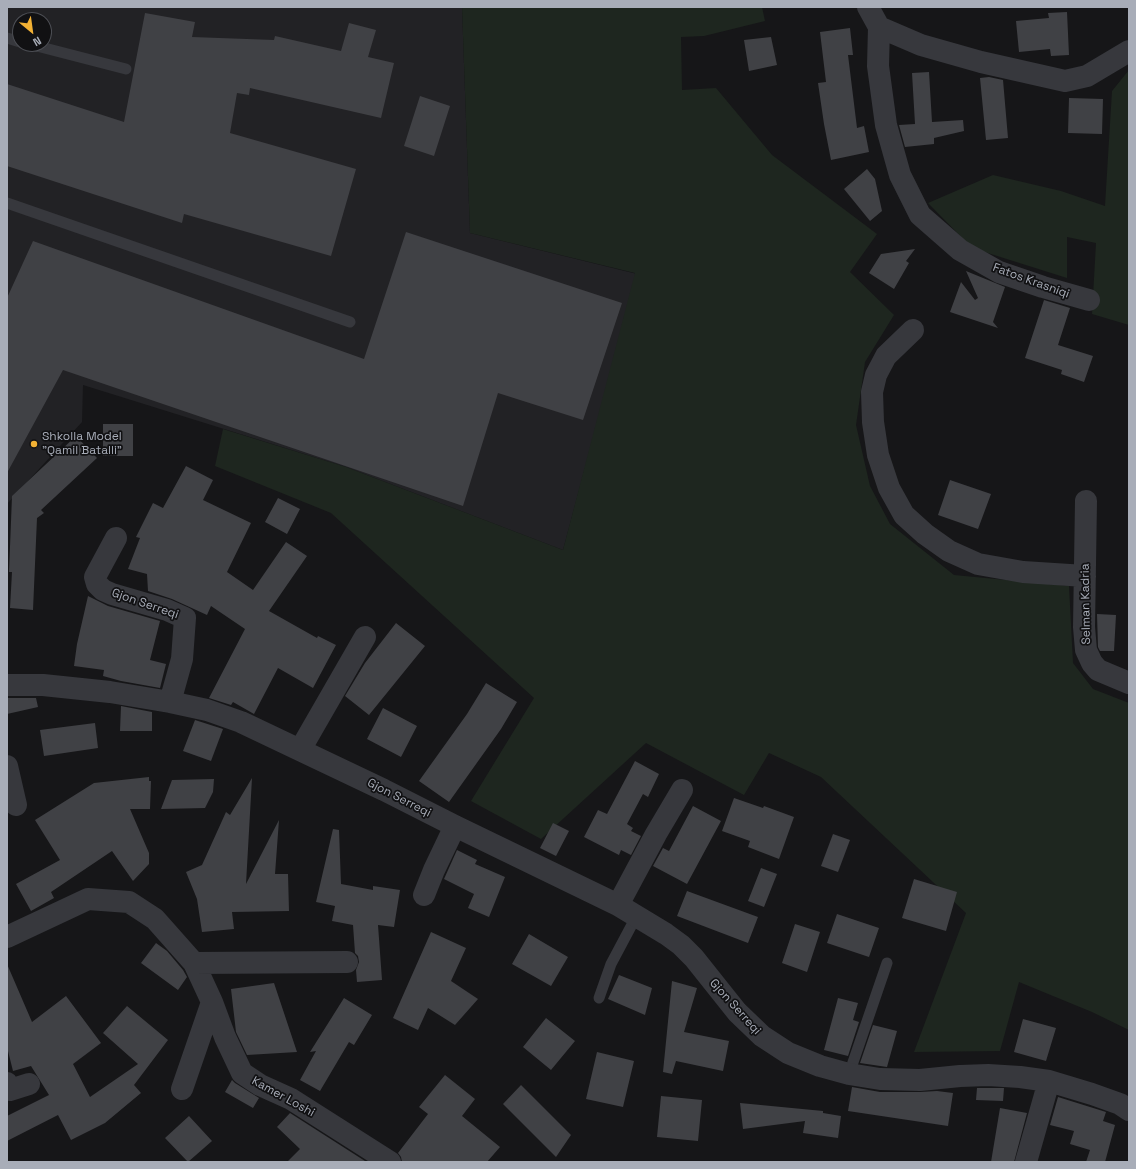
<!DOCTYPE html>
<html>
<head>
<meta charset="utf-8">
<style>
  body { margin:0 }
  #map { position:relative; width:1136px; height:1169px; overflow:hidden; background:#161618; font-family:"Space Grotesk",sans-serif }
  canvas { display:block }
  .frame { position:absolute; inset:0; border:8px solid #a8adb8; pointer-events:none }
  .north { position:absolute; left:12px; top:12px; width:40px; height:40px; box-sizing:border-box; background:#111113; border:1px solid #4d4f55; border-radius:50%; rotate:151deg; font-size:11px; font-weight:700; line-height:16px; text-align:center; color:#a8adb8 }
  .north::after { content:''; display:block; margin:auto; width:14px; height:18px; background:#f2b134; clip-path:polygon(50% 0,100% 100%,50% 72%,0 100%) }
</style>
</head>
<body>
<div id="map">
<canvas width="1136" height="1169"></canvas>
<div class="frame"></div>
<div class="north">N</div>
</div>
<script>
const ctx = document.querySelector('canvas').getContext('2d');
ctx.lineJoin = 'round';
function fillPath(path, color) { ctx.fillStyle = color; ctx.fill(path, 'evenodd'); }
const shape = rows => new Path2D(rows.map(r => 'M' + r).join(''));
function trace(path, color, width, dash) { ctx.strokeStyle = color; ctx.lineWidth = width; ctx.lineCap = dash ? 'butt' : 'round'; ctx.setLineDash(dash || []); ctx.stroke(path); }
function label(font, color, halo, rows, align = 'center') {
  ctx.font = font + ' "Space Grotesk",sans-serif'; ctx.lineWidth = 3.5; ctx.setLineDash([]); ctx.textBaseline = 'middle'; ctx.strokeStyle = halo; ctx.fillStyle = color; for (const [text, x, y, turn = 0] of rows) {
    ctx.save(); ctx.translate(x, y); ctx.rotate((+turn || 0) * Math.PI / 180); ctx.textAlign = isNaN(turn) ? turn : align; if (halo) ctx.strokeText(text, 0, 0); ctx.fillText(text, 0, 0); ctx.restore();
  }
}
const built = shape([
  [7,7,462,7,470,233,637,274,563,550,346,467,83,385,82,422,7,504],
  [20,20,44,20,44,44,20,44]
]);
const green = shape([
  [462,7,762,7,765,21,704,36,681,37,682,90,716,88,772,155,877,234,850,272,894,315,865,362,856,425,870,486,890,524,954,575,1069,586,1073,663,1093,689,1129,703,1129,1030,1092,1012,1019,982,1000,1051,914,1052,966,913,821,777,769,753,744,795,646,743,541,839,471,801,534,698,331,513,215,466,223,429,346,467,563,550,635,273,470,233],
  [1129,70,1129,325,1092,314,1096,243,1067,237,1067,278,972,248,928,203,993,175,1061,191,1105,206,1112,91]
]);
const building = shape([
  [1067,12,1069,55,1051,56,1050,49,1019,52,1016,21,1049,18,1048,13],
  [145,13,195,22,192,37,274,40,275,36,341,51,349,23,376,30,368,57,394,63,381,118,250,88,249,95,237,93,230,133,356,169,331,256,184,214,182,223,7,166,7,84,124,122],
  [850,28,853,55,848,55,857,128,864,126,869,152,831,160,824,124,818,83,826,82,820,32],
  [771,37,777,65,749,71,744,40],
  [929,72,932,122,963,120,964,131,934,138,934,144,905,147,899,125,915,124,912,73],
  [989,77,1003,80,1008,138,986,140,980,78],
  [420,96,450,106,434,156,404,146],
  [1069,98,1103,99,1102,134,1068,133],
  [867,169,875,179,882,211,870,221,844,189],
  [406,232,622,303,583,420,498,393,463,506,63,370,7,473,7,298,33,241,364,359],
  [915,249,906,261,909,263,894,289,869,273,881,254],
  [966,271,1005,287,993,322,998,328,950,312,961,282,975,300,978,298],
  [1044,300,1070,308,1058,345,1093,356,1084,382,1061,374,1062,370,1025,358],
  [103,424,133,424,133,456,103,456],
  [76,436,97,458,41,510,44,513,37,518,33,610,10,608,12,572,9,572,12,496],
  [186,466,213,480,203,500,251,523,227,572,253,590,286,542,307,556,269,611,317,638,318,636,336,645,313,688,278,668,254,714,233,702,231,705,209,698,245,629,211,606,207,615,172,599,148,591,147,574,128,569,140,538,136,537,153,503,163,508],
  [950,480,991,494,978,529,938,515],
  [278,498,300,509,287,534,265,522],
  [88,596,108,606,160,621,150,660,166,664,160,688,121,681,103,676,104,670,74,666,77,644],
  [1097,614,1116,615,1114,651,1100,651,1098,647],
  [396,623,425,646,369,715,345,696,365,663],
  [486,683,517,702,501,729,449,802,419,781,467,714],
  [7,698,36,698,38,707,7,714],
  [121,706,152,712,152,731,120,731],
  [383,708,417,726,401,757,367,739],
  [195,720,223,729,211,761,183,751],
  [95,723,98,748,44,756,40,730],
  [635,761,659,774,648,797,643,794,627,824,633,828,631,831,641,836,631,855,621,850,619,855,584,837,598,810,607,814],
  [149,777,149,781,151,781,150,809,130,809,149,853,149,864,133,881,112,851,51,892,54,898,31,911,16,884,60,860,35,820,94,783],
  [252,778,246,884,279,820,275,874,288,874,289,911,232,912,234,929,202,932,197,899,186,872,202,865,226,812,230,815],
  [214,779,213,792,205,808,161,809,172,780],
  [734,798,763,808,764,806,794,817,779,859,748,847,750,841,722,831],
  [693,806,721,821,687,884,653,866,663,848,669,851],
  [553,823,569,831,556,856,540,848],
  [333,829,339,830,341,884,373,890,373,886,400,890,394,927,378,925,382,980,357,982,356,970,359,962,358,956,355,953,353,925,332,921,335,906,316,902],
  [833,834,850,840,838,872,821,866],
  [457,850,477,860,475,864,505,877,489,917,468,908,474,894,444,879],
  [761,868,777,874,764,907,748,901],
  [914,879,957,892,946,931,902,918],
  [687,891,758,917,748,943,677,916],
  [837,914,879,928,869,957,827,943],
  [795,924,820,932,807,972,782,963],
  [431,932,466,948,451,981,478,999,455,1025,428,1008,418,1030,393,1018],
  [529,934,568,957,551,986,512,964],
  [156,943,167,951,183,970,187,977,178,990,141,963],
  [7,964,32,1022,66,996,101,1043,73,1064,90,1097,138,1064,103,1033,127,1006,168,1040,134,1085,141,1093,105,1123,71,1140,58,1115,7,1141,7,1116,49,1095,31,1066,13,1071,7,1047],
  [619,975,652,988,645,1015,608,999],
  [672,981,697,988,684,1032,729,1041,723,1071,676,1061,672,1074,663,1072],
  [274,983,297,1052,247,1055,236,1032,231,989],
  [344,998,372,1015,354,1045,349,1042,320,1091,300,1080,316,1051,310,1052],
  [838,998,858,1003,853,1020,859,1022,848,1056,824,1050],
  [546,1018,575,1041,551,1070,523,1047],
  [1023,1019,1056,1028,1046,1061,1014,1052],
  [873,1025,897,1031,887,1067,860,1063],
  [597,1052,634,1061,623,1107,586,1099],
  [445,1075,475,1099,462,1116,500,1147,487,1162,402,1162,401,1157,398,1153,428,1114,419,1107],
  [232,1080,235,1083,259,1098,253,1108,225,1092],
  [521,1085,571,1135,556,1157,503,1104],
  [852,1087,880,1092,920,1092,937,1091,953,1093,948,1126,848,1111],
  [977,1088,1004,1088,1003,1101,976,1100],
  [661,1096,702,1100,698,1141,657,1137],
  [1058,1097,1106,1112,1103,1121,1115,1125,1105,1162,1086,1162,1090,1150,1070,1144,1074,1131,1050,1125],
  [740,1103,823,1111,823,1113,841,1116,838,1138,803,1133,805,1121,743,1129],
  [1000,1108,1027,1113,1014,1162,991,1162],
  [290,1113,365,1161,366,1162,287,1162,300,1149,277,1127],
  [189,1116,212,1141,188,1162,165,1138]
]);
const service = shape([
  [7,38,20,42],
  [29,44,126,69],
  [7,203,350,322],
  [599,998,611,964,636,917],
  [849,1074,887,963]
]);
const minor = shape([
  [868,7,879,27,921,45,981,62,1065,81,1087,76,1129,51],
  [879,27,878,66,886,125,900,175,920,215,960,250,999,272,1043,287,1089,300],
  [913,330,886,356,876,375,872,392,873,422,878,455,889,488,904,515,925,534,949,551,978,564,1023,572,1085,576],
  [1086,501,1084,627,1086,650,1092,663,1098,670,1129,683],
  [116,538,95,577,97,584,103,590,112,594,167,610,185,618,182,659,170,702],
  [7,685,43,685,110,692,170,702,207,710,241,722,384,790,455,826,618,905,666,934,681,945,694,958,737,1012,762,1036,788,1053,820,1066,849,1074,880,1079,920,1080,960,1076,988,1075,1020,1077,1049,1081,1092,1094,1120,1104,1129,1110],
  [300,750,365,637],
  [7,766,16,805],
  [424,895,434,870,455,826],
  [618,905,656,834,682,790],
  [7,937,88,899,129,902,155,919,194,963,212,1002,225,1037,242,1073,260,1085,291,1099,390,1162],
  [194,963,347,962],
  [7,1083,10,1090,29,1084],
  [182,1089,212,1002],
  [1026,1162,1049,1081]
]);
const markers = [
  [34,444,4,"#f2b134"]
];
const streetNames = [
  ["Fatos Krasniqi",1031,281,20],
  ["Gjon Serreqi",145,604,19],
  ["Selman Kadria",1086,604,-91],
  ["Gjon Serreqi",399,798,27],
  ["Gjon Serreqi",735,1007,48],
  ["Kamer Loshi",283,1097,29]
];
const poiNames = [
  ["Shkolla Model",42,437],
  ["\"Qamil Batalli\"",42,451]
];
fillPath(built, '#222225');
fillPath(green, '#1e261f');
fillPath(building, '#404145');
trace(service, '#37383d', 11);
trace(minor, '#37383d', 22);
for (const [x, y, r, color] of markers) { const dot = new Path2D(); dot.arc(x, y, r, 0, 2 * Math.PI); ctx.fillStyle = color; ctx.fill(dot); trace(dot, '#111113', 1.5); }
label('12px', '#a8adb8', '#111113', streetNames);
label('12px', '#a8adb8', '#111113', poiNames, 'left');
</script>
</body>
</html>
